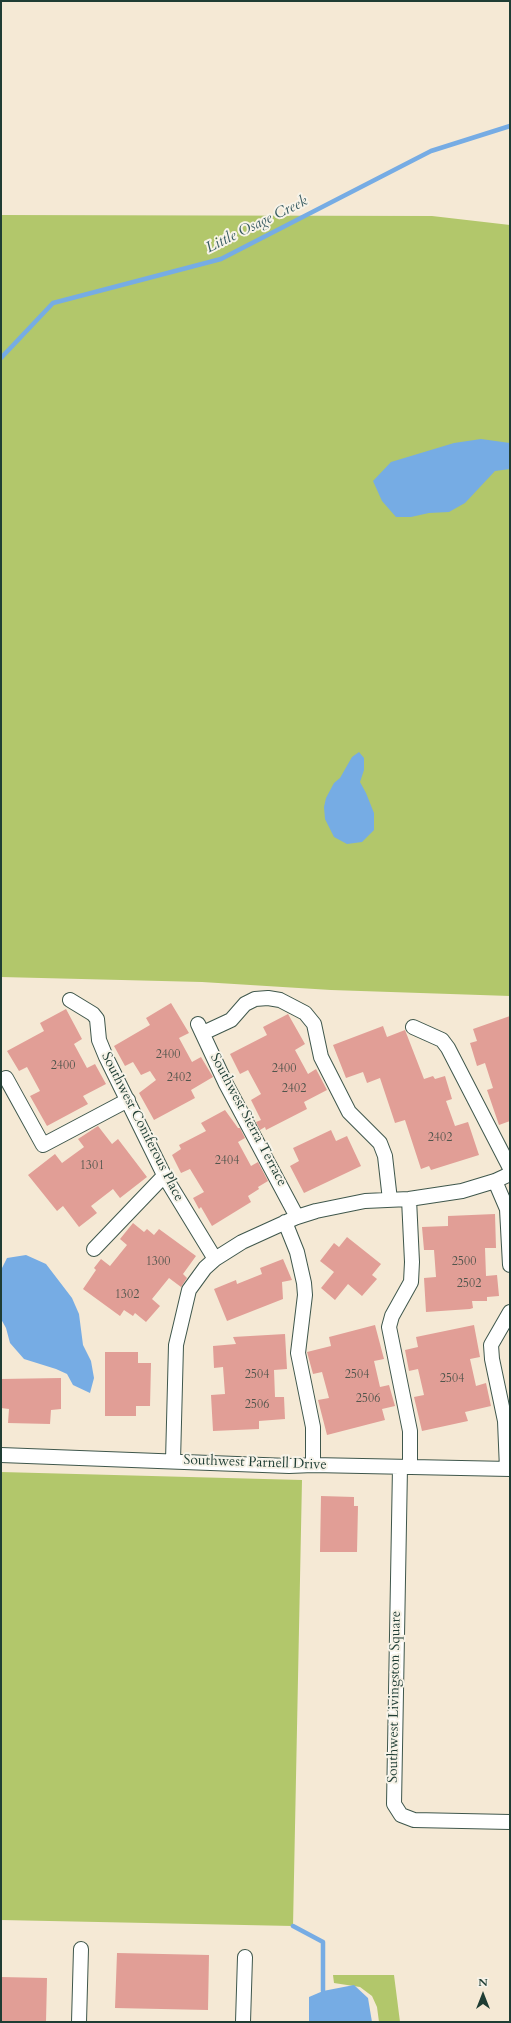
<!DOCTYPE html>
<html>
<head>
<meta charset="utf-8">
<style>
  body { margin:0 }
  #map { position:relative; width:511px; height:2023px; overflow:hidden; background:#f5e9d5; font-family:Cardo,serif }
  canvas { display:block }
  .frame { position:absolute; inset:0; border:2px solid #1f3d34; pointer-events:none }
  .north { position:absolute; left:463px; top:1975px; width:40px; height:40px; -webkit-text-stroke:3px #f7f3e8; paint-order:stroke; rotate:0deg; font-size:11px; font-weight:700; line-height:16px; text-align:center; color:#1f3d34 }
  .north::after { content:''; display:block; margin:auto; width:14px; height:18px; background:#1f3d34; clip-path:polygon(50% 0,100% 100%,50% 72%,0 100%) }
</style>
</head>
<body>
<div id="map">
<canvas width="511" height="2023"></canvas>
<div class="frame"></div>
<div class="north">N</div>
</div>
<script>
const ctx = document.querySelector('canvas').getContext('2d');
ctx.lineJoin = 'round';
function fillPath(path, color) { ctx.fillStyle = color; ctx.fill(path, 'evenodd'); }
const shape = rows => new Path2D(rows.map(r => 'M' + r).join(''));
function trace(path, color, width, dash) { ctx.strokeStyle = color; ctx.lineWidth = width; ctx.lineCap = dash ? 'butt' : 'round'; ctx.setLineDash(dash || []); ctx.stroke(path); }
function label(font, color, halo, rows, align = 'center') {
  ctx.font = font + ' Cardo,serif'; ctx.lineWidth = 4; ctx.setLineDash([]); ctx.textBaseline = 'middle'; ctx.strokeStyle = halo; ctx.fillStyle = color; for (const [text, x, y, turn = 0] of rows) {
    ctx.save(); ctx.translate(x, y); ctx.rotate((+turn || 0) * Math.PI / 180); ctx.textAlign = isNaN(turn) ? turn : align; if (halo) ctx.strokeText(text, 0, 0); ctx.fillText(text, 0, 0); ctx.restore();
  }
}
const green = shape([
  [1,215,432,216,510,225,510,996,331,990,202,982,1,977],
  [1,1472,302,1480,293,1926,1,1920],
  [333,1975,394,1975,400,2022,379,2022,377,2007,372,1996,360,1987,334,1983]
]);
const water = shape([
  [481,439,510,443,510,469,495,471,465,503,449,512,429,513,411,517,396,517,382,501,373,481,391,462,454,443],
  [359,752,364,758,364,770,360,782,366,793,374,813,374,830,362,842,347,844,334,837,325,819,324,807,326,798,334,783,340,778,352,757],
  [26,1255,46,1264,72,1298,79,1314,83,1345,91,1361,94,1378,90,1393,73,1385,67,1374,56,1369,24,1359,10,1343,6,1328,1,1319,1,1270,7,1258],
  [354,1985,368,1998,372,2022,309,2022,309,1997,323,1991]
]);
const stream = shape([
  [1,358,53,303,221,259,431,151,510,126],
  [293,1926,323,1942,323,1991]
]);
const building = shape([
  [171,1003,189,1033,179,1038,192,1062,201,1057,213,1077,191,1090,195,1098,154,1120,139,1093,156,1080,150,1071,141,1075,133,1062,125,1066,114,1046,150,1025,146,1018],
  [66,1009,82,1039,74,1044,87,1068,95,1064,106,1084,83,1096,88,1104,47,1126,30,1096,40,1091,27,1067,19,1071,7,1051,44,1031,40,1023],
  [288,1014,305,1044,295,1050,308,1074,316,1069,327,1090,304,1102,307,1109,266,1130,265,1127,260,1130,256,1122,261,1120,251,1100,261,1094,248,1070,240,1074,230,1054,267,1035,263,1027],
  [510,1016,510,1121,499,1125,487,1090,493,1088,485,1063,477,1066,470,1043,477,1041,473,1029],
  [383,1026,387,1037,405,1030,424,1079,433,1076,435,1079,445,1076,452,1099,446,1101,455,1126,468,1122,479,1155,431,1170,429,1166,421,1169,405,1120,395,1123,380,1078,367,1083,363,1072,346,1078,333,1045],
  [225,1110,238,1128,240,1128,245,1138,238,1142,251,1166,258,1162,268,1181,258,1187,259,1189,248,1196,251,1202,212,1226,201,1207,199,1209,193,1198,204,1192,190,1169,181,1173,172,1155,181,1149,179,1145,206,1131,201,1123],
  [98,1126,112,1144,118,1139,147,1177,120,1198,113,1189,91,1206,97,1213,79,1227,63,1206,57,1211,28,1175,55,1154,62,1163,84,1147,78,1139],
  [331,1130,336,1141,347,1136,361,1166,304,1193,290,1166,299,1161,293,1148],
  [495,1214,496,1248,485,1248,486,1276,497,1275,499,1296,487,1297,487,1301,472,1301,473,1308,470,1309,426,1312,424,1278,436,1277,434,1250,424,1250,422,1227,448,1226,448,1216],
  [133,1223,144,1232,147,1229,154,1235,159,1229,196,1256,183,1274,187,1278,181,1287,169,1278,152,1299,160,1306,146,1322,135,1313,133,1316,124,1310,120,1316,83,1289,96,1270,94,1268,101,1259,110,1266,127,1245,120,1239],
  [347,1237,381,1264,372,1275,377,1279,362,1296,348,1284,335,1300,321,1288,334,1272,320,1261,334,1243,339,1247],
  [283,1259,292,1280,282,1282,283,1299,227,1321,214,1289,236,1280,237,1284,262,1274,260,1268],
  [375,1325,384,1359,374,1361,380,1387,389,1385,395,1406,382,1409,385,1420,327,1435,318,1400,329,1398,322,1372,313,1374,307,1352,331,1346,329,1337],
  [474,1325,480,1357,470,1359,476,1386,486,1383,491,1406,465,1412,468,1421,422,1431,414,1397,424,1395,418,1369,409,1371,405,1350,418,1347,416,1337],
  [285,1334,287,1369,274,1370,275,1397,284,1397,285,1419,259,1421,259,1429,213,1431,211,1395,225,1394,223,1367,214,1368,213,1346,236,1344,233,1337],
  [105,1352,138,1352,138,1363,151,1363,150,1406,136,1406,136,1416,105,1416],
  [61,1378,61,1409,51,1410,50,1424,8,1423,9,1409,1,1408,1,1379],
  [321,1496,354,1497,354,1506,358,1506,357,1552,320,1552],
  [117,1953,209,1955,208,2010,115,2008],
  [1,1977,47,1978,46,2022,1,2022]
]);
const minor = shape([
  [70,1000,93,1014,97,1019,99,1040,106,1057,165,1177,215,1259],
  [198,1024,226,1084,297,1217],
  [413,1027,442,1040,448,1048,510,1168],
  [203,1033,231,1020,245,1004,255,999,268,998,280,1000,305,1013,314,1024,321,1057,349,1112,380,1143,385,1156,390,1200],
  [6,1078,43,1145,128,1100],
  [495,1181,507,1209,510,1265],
  [409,1199,412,1262,411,1282,392,1316,389,1327,410,1431,410,1467],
  [285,1222,297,1252,304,1283,305,1295,298,1353,313,1427,313,1465],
  [94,1249,160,1180,165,1177],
  [1,1455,289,1466,313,1465,510,1469],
  [173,1461,176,1345,181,1324,189,1290,205,1268,215,1259,242,1242,297,1217,316,1211,365,1201,409,1199,462,1191,495,1181,510,1174],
  [400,1467,394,1804,401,1815,414,1820,510,1822],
  [507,1469,505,1421,492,1359,491,1345,510,1312],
  [79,2022,81,1949],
  [243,2022,245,1957]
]);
const numberNames = [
  ["2400",168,1055],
  ["2400",63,1066],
  ["2400",284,1069],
  ["2402",179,1078],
  ["2402",294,1089],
  ["2402",440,1138],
  ["2404",227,1161],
  ["1301",92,1166],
  ["1300",158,1262],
  ["2500",464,1262],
  ["2502",469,1284],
  ["1302",127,1295],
  ["2504",257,1375],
  ["2504",357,1375],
  ["2504",452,1379],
  ["2506",368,1399],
  ["2506",257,1405]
];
const streetNames = [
  ["Southwest Sierra Terrace",248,1120,62],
  ["Southwest Coniferous Place",142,1127,63],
  ["Southwest Parnell Drive",255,1463,2],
  ["Southwest Livingston Square",395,1697,-89]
];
const waterNames = [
  ["Little Osage Creek",257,225,-26]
];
fillPath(green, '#b2c76b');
fillPath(water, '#76ace4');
trace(stream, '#76ace4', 4.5);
fillPath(building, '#e19e96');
trace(minor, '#3f574c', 16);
trace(minor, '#fff', 14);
label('12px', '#50554c', null, numberNames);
label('14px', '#1f3d34', '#f7f3e8', streetNames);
label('italic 15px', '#355960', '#f7f3e8', waterNames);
</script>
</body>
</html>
